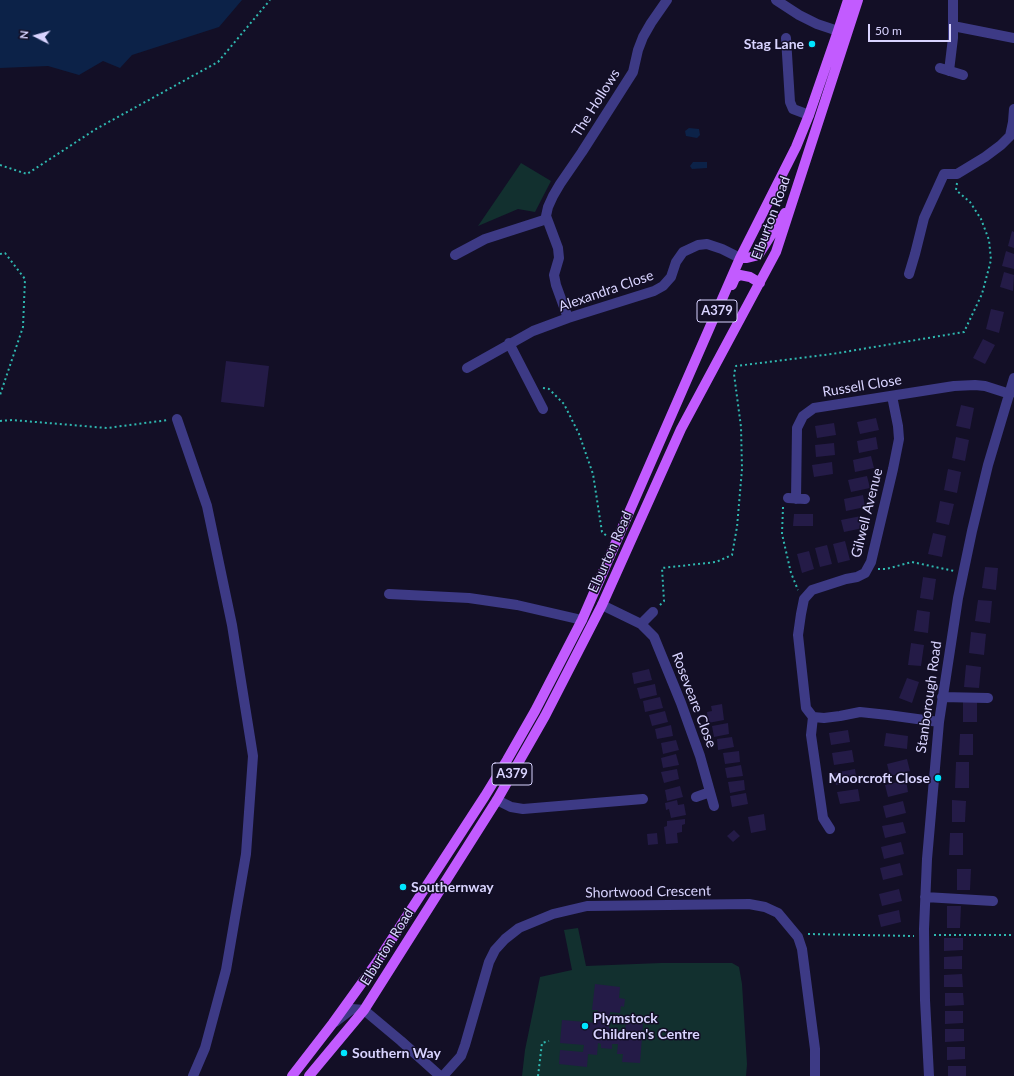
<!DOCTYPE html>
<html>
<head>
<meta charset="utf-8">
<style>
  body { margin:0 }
  #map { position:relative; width:1014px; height:1076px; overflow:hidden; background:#130f26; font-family:Lato,sans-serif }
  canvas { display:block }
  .north { position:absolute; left:16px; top:16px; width:40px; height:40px; -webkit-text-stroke:3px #130f26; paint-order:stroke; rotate:276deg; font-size:11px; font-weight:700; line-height:16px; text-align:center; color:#d9d4ff }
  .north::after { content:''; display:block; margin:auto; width:14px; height:18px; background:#d9d4ff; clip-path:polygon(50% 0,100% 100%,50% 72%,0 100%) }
  .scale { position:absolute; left:868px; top:24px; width:83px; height:18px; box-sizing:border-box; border:2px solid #d9d4ff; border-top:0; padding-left:5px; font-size:12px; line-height:14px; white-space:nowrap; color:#d9d4ff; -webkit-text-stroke:3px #130f26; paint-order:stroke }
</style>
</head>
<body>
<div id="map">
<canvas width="1014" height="1076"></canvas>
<div class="north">N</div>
<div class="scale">50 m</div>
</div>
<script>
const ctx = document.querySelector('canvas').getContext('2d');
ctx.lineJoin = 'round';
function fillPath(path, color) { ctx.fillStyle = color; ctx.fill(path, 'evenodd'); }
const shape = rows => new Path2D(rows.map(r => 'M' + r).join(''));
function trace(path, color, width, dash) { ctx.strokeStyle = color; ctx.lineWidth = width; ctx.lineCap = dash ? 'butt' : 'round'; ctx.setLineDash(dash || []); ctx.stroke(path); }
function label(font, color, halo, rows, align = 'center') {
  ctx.font = font + ' Lato,sans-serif'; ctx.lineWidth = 3; ctx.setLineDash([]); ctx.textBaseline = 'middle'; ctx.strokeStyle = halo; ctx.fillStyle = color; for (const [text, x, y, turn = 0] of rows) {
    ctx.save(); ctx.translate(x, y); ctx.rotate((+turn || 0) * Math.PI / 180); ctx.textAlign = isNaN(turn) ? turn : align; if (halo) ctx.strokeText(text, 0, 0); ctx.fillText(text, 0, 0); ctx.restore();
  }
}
const green = shape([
  [521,163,551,181,535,212,518,209,478,226],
  [578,928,586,966,661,963,732,963,739,967,742,984,747,1064,746,1076,522,1076,525,1050,540,977,572,970,564,930]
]);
const water = shape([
  [0,0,242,0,219,27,132,55,120,68,103,61,79,75,48,66,0,68],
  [689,128,699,129,700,135,697,138,686,136,685,131],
  [693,162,707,162,707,168,692,169,690,166]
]);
const building = shape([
  [1012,231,1014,232,1014,248,1008,246],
  [1006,251,1014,254,1014,269,1002,266],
  [1004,272,1014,275,1013,291,1000,287],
  [991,309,1004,312,999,333,986,329],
  [983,339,995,345,985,364,973,358],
  [226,361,269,366,264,407,221,402],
  [961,405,974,408,970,429,956,426],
  [876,418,879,430,860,434,857,422],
  [834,423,836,435,817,438,815,426],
  [876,437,878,449,859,453,857,441],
  [956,437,969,440,965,461,952,458],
  [834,443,835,455,816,457,815,445],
  [871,456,874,468,855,472,853,460],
  [832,462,833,474,814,477,812,465],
  [948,469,961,472,957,493,944,490],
  [867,476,870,488,851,492,848,480],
  [863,495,865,507,846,511,844,499],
  [940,501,954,504,949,525,936,522],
  [794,514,813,514,813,526,793,526],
  [861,516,863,528,844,532,841,520],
  [933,533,946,536,942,557,928,554],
  [845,541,850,560,838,563,833,544],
  [827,545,832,564,820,567,815,548],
  [809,551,814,569,802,573,797,554],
  [985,567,998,568,996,590,982,588],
  [923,577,936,579,933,600,920,598],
  [978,600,992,601,990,623,975,621],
  [917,610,930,612,928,633,914,631],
  [971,632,986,634,984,655,969,653],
  [911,643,924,645,921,666,908,665],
  [966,665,981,667,979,688,964,687],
  [649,669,652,680,634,684,632,673],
  [907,678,919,682,912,703,899,698],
  [655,684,657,695,640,699,637,688],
  [660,697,663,708,645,712,643,701],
  [963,700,977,700,977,722,963,722],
  [722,704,724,720,708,723,707,712,712,711,711,706],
  [665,711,668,722,652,726,649,715],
  [728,723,729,734,714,737,712,726],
  [671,725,673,736,657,739,655,729],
  [848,730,850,742,831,745,829,733],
  [886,733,908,736,907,749,884,746],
  [960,734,973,734,973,755,959,755],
  [732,737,734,747,718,750,717,739],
  [676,740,679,750,663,754,661,743],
  [852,750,854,762,834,765,832,753],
  [739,751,740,762,725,764,723,753],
  [676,754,679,765,663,768,661,758],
  [907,759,910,771,890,776,887,764],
  [956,762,969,762,969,788,955,788],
  [741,765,743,776,727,778,725,768],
  [677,769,679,779,664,783,661,772],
  [855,769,857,782,836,785,834,773],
  [744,780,745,790,730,793,728,782],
  [906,780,908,792,888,797,885,785],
  [680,786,683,797,667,801,665,790],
  [858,789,860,801,840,804,837,792],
  [746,793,748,804,732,807,730,796],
  [677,800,678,805,684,804,686,815,671,818,669,809,666,810,665,803],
  [952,800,966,801,965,822,952,822],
  [903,801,906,813,886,818,883,806],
  [764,814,766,830,751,833,748,817],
  [685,819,685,824,682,825,682,832,677,833,678,843,666,844,664,827,667,826,667,821],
  [903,822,906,833,885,838,882,826],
  [734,830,740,836,733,842,727,836],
  [657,833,658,844,648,845,647,834],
  [950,833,963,833,963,855,949,855],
  [901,842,904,854,884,859,881,847],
  [900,863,903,875,883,880,880,868],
  [957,869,971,869,970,890,957,890],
  [899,889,902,901,882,906,879,894],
  [947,906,961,906,960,928,947,928],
  [899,910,901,922,881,927,878,915],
  [944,938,963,938,963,950,944,951],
  [962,956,962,969,944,969,944,957],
  [962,974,963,987,944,987,944,975],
  [595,984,620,987,619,998,625,999,624,1007,621,1006,620,1013,610,1012,609,1028,618,1029,617,1037,624,1038,626,1022,643,1024,640,1063,622,1062,623,1054,617,1054,618,1044,612,1044,612,1049,601,1048,601,1044,598,1043,597,1055,588,1054,587,1067,559,1064,560,1050,583,1052,584,1045,560,1043,562,1020,597,1023,598,1010,592,1010],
  [945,993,963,993,964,1005,945,1006],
  [945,1011,963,1011,963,1023,945,1024],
  [945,1029,964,1029,964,1041,945,1042],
  [947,1047,965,1047,965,1059,947,1060],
  [948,1066,966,1066,966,1076,948,1076]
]);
const path = shape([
  [0,165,27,174,96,129,218,62,270,0],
  [0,254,5,253,25,279,23,327,0,395],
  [543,388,549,389,564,404,579,434,593,474,602,532,608,537],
  [0,421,12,420,107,428,168,420],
  [783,507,782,534,791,573,798,590],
  [878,569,886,569,912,562,954,571],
  [660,605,664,601,662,568,716,562,732,555,737,527,742,469,741,427,734,374,736,366,832,354,964,332,982,294,991,260,989,240,981,219,970,202,956,190,957,183],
  [808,934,914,936],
  [934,935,1014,935],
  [538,1076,542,1043,549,1041]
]);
const minor = shape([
  [776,0,799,15,817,24,838,31],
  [953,26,1014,38],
  [786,38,790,102,793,109,809,115],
  [940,68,963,75],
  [949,71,953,38,953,0],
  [455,255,485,239,547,219],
  [909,274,915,254,924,218,944,174,957,174,985,157,1001,145,1010,136,1013,122,1014,109],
  [568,318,556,285,554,275,559,258,558,248,546,216,548,207,553,196,560,184,582,152,633,72,638,50,643,37,651,23,667,0],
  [509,343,543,409],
  [467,368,533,331,568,318,654,291,663,286,671,277,676,262,683,252,698,245,707,244,722,249,740,258],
  [177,419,207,506,232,625,253,756,246,854,226,970,205,1048,193,1076],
  [788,498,805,499],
  [796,499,797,428,803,416,814,408,954,386,975,385,985,386,1010,394],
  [389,594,469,598,517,605,582,620],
  [602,605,641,624,654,637,681,703,700,756,714,806],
  [641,624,653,612],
  [942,697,988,698],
  [813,717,824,718,840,716,860,712,888,715,939,722],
  [696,797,710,792],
  [497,800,511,807,523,809,643,799],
  [830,829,823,818,811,735,813,717,806,708,798,635,801,614,804,599,812,590,846,579,857,577,865,573,871,562,893,469,899,439,898,426,892,396],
  [925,897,993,901],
  [335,1022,352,1009,364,1010,401,1041,440,1076],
  [443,1076,461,1056,465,1045,489,962,495,950,505,939,519,928,553,914,587,906,749,904,765,907,778,913,798,937,802,949,815,1049,815,1076],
  [929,1076,925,1000,924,929,927,859,939,722,958,598,972,531,988,465,1014,378]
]);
const major = shape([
  [740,258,747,258,755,256,759,254,785,213],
  [732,285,735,278,740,275,750,277,760,283],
  [292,1076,333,1023,377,962,485,796,507,760,535,711,582,620,740,258,796,147,809,115,838,31,848,0],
  [309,1076,364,1010,497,800,545,716,602,605,681,429,776,252,858,0]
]);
const markers = [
  [812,44,4,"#00e5ff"],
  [938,778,4,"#00e5ff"],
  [403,887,4,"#00e5ff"],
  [585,1026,4,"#00e5ff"],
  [344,1053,4,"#00e5ff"]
];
const shields = [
  [717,311,40],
  [512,774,40]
];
const shieldNames = [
  ["A379",717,311],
  ["A379",512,774]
];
const poiNames = [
  ["Stag Lane",804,44,"right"],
  ["Moorcroft Close",930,778,"right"],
  ["Southernway",411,887],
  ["Plymstock",593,1018],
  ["Children's Centre",593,1034],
  ["Southern Way",352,1053]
];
const streetNames = [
  ["The Hollows",596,103,-58],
  ["Elburton Road",771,218,-70],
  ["Alexandra Close",606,291,-19],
  ["Russell Close",862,386,-9],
  ["Gilwell Avenue",867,513,-76],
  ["Elburton Road",610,552,-66],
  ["Stanborough Road",929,697,-82],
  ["Roseveare Close",694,700,69],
  ["Shortwood Crescent",648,892,-1],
  ["Elburton Road",387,947,-58]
];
fillPath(green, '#12302f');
fillPath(water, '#0c2248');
fillPath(building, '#241b47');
trace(path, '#2fb8b0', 2, [2, 3]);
trace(minor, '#3d3a85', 10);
trace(major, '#c25bff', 10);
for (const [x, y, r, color] of markers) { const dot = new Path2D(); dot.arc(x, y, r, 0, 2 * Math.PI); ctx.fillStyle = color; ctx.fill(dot); trace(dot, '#130f26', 1.5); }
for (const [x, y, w] of shields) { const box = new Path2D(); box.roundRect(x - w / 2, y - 11, w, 22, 3); ctx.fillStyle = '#130f26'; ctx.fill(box); trace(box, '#d9d4ff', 1); }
label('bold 13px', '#d9d4ff', null, shieldNames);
label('bold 14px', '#d9d4ff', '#130f26', poiNames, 'left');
label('14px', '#d9d4ff', '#130f26', streetNames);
</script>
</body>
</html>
